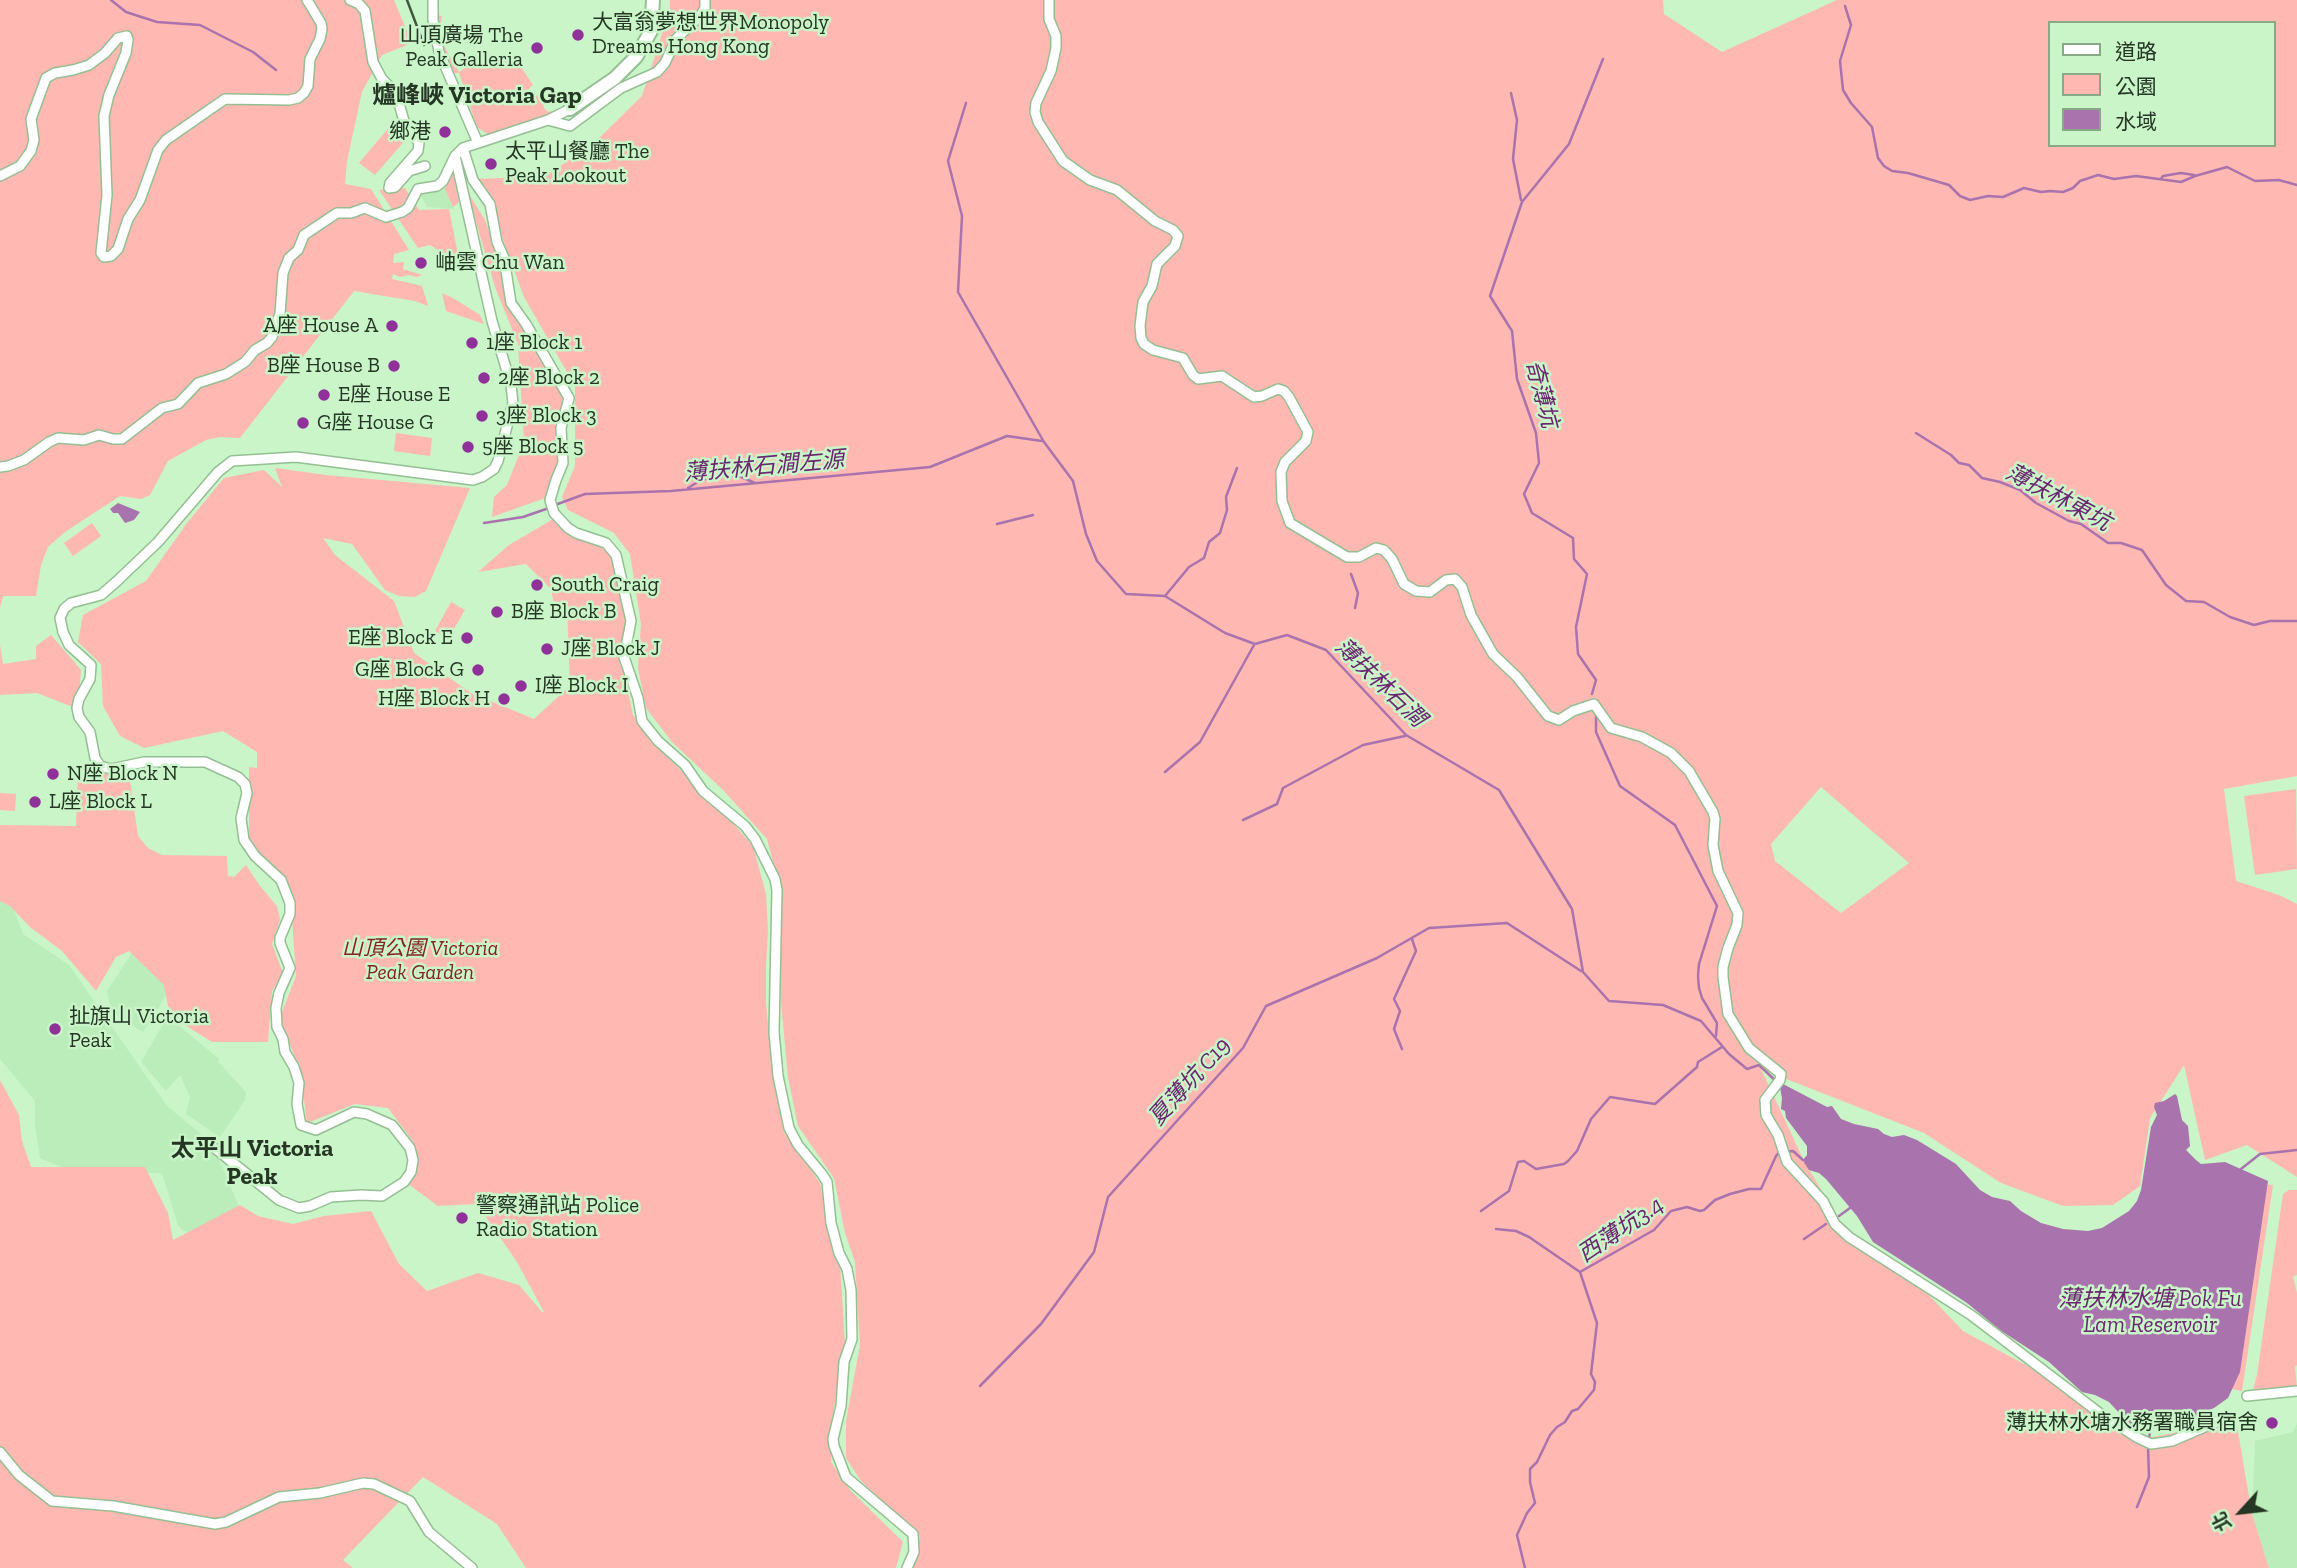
<!DOCTYPE html>
<html>
<head>
<meta charset="utf-8">
<style>
  body { margin:0 }
  #map { position:relative; width:2297px; height:1568px; overflow:hidden; background:#c9f5c8; font-family:"Zilla Slab","Noto Sans TC",serif }
  canvas { display:block }
  .legend { position:absolute; left:2048px; top:21px; width:228px; height:126px; box-sizing:border-box; background:#c9f5c8; border:2px solid #87a986; margin:0; padding:9px 12px; list-style:none; font-size:21px; color:#253624 }
  .legend li { display:flex; align-items:center; gap:14px; height:35px }
  .legend b { width:35px; border:2px solid #87a986 }
  .north { position:absolute; left:2206px; top:1477px; width:70px; height:70px; -webkit-text-stroke:5px #c9f5c8; paint-order:stroke; rotate:243deg; font-size:19px; font-weight:700; line-height:28px; text-align:center; color:#253624 }
  .north::after { content:''; display:block; margin:auto; width:24px; height:32px; background:#253624; clip-path:polygon(50% 0,100% 100%,50% 72%,0 100%) }
</style>
</head>
<body>
<div id="map">
<canvas width="2297" height="1568"></canvas>
<ul class="legend">
<li><b style="height:9px;background:#fff"></b>道路</li>
<li><b style="height:19px;background:#ffb8b2"></b>公園</li>
<li><b style="height:19px;background:#a973ad"></b>水域</li>
</ul>
<div class="north">北</div>
</div>
<script>
const ctx = document.querySelector('canvas').getContext('2d');
ctx.lineJoin = 'round';
function fillPath(path, color) { ctx.fillStyle = color; ctx.fill(path, 'evenodd'); }
const shape = rows => new Path2D(rows.map(r => 'M' + r).join(''));
function trace(path, color, width, dash) { ctx.strokeStyle = color; ctx.lineWidth = width; ctx.lineCap = dash ? 'butt' : 'round'; ctx.setLineDash(dash || []); ctx.stroke(path); }
function label(font, color, halo, rows, align = 'center') {
  ctx.font = font + ' "Zilla Slab","Noto Sans TC",serif'; ctx.lineWidth = 5; ctx.setLineDash([]); ctx.textBaseline = 'middle'; ctx.strokeStyle = halo; ctx.fillStyle = color; for (const [text, x, y, turn = 0] of rows) {
    ctx.save(); ctx.translate(x, y); ctx.rotate((+turn || 0) * Math.PI / 180); ctx.textAlign = isNaN(turn) ? turn : align; if (halo) ctx.strokeText(text, 0, 0); ctx.fillText(text, 0, 0); ctx.restore();
  }
}
const built = shape([
  [445,187,454,209,427,207,420,194],
  [0,899,11,902,23,934,69,965,167,1106,217,1147,215,1150,240,1209,196,1235,182,1230,178,1225,162,1173,78,1174,40,1158,35,1124,35,1101,0,1059],
  [135,948,177,978,143,1032,112,1013,107,991],
  [166,1019,173,1026,177,1024,219,1059,218,1062,246,1092,245,1100,220,1137,186,1114,190,1097,180,1075,166,1091,141,1062],
  [2297,1423,2297,1568,2269,1568,2252,1514,2255,1441,2293,1432]
]);
const green = shape([
  [0,0,394,0,412,43,382,55,362,92,347,161,345,184,371,189,409,250,394,254,393,263,404,262,403,269,422,275,417,277,409,275,400,277,393,274,392,279,422,286,428,306,415,301,354,291,240,438,220,437,206,440,168,461,150,495,141,499,120,496,65,532,48,547,41,565,36,596,3,596,0,608],
  [670,0,1663,0,1664,14,1722,52,1837,0,2297,0,2297,776,2224,789,2236,881,2279,895,2297,904,2297,1177,2247,1145,2205,1160,2184,1065,2150,1118,2140,1186,2113,1205,2063,1206,2001,1183,1924,1133,1761,1069,1804,1161,1843,1226,1901,1266,1963,1331,2033,1369,2144,1439,2236,1420,2252,1514,2269,1568,911,1568,920,1537,861,1481,846,1458,846,1421,860,1345,855,1262,845,1233,834,1178,798,1126,788,1077,781,1002,781,892,767,839,723,790,672,742,646,708,638,668,641,624,630,554,614,533,568,510,562,497,575,466,575,386,524,297,494,215,479,179,546,176,595,142,642,96,670,9],
  [2050,23,2274,23,2274,145,2050,145],
  [1821,787,1909,863,1841,913,1775,861,1771,844],
  [434,14,442,16,440,28,444,46,459,72,474,62,476,64,490,54,499,66,513,55,533,85,524,93,526,95,542,96,544,108,548,112,552,111,552,116,490,136,477,127,459,73,453,73,448,69],
  [397,118,408,137,375,175,359,163],
  [452,174,453,174,459,202,453,207,445,189],
  [405,188,419,210,449,209,460,264,430,245,418,248,379,190],
  [467,191,485,220,514,301,564,388,564,463,548,497,492,517,494,497,507,485,524,442,518,344,495,287],
  [442,293,453,298,480,315,484,324,446,311],
  [396,433,432,438,430,456,394,451],
  [275,468,326,475,470,488,426,591,415,597,399,596,385,590,352,544,323,538,335,555,394,601,414,653,471,693,534,719,570,686,567,605,562,602,557,619,551,589,526,564,478,572,509,545,555,518,558,526,605,545,616,560,626,625,623,669,633,715,661,751,713,801,753,846,766,894,768,931,766,966,766,1003,773,1079,784,1132,820,1183,831,1236,840,1264,845,1344,832,1419,831,1462,850,1490,903,1542,896,1568,526,1568,497,1524,423,1477,343,1560,353,1568,0,1568,0,1080,19,1115,22,1141,31,1167,145,1167,168,1213,173,1240,240,1205,258,1216,293,1224,324,1216,371,1211,399,1264,427,1291,478,1273,519,1285,542,1312,544,1312,517,1262,477,1204,438,1206,408,1184,417,1155,412,1140,388,1108,355,1104,307,1123,300,1068,279,1020,296,976,290,889,249,844,249,767,257,768,257,752,223,731,144,748,120,736,103,706,101,664,78,642,83,615,146,581,187,523,224,478,264,470,282,487],
  [92,523,101,536,73,556,64,543],
  [451,602,465,610,448,639,435,631],
  [51,635,81,670,78,709,37,693,0,695,0,645,3,664,36,659,36,646],
  [128,766,138,836,148,848,162,855,227,856,228,876,234,877,246,865,260,886,277,906,280,920,272,944,283,973,272,991,268,1042,212,1042,185,1025,168,1006,164,985,129,951,116,957,96,991,62,951,30,927,10,906,0,901,0,825,76,826,78,772],
  [2296,789,2297,869,2255,875,2244,796],
  [0,793,16,794,15,811,0,810],
  [2263,1184,2273,1185,2242,1391,2232,1389],
  [2289,1190,2297,1190,2297,1275,2293,1277,2297,1293,2297,1365,2295,1367,2297,1387,2253,1390,2257,1375,2283,1194]
]);
const water = shape([
  [118,503,140,512,134,520,125,523,118,513,113,513,110,509],
  [1783,1084,1827,1107,1832,1106,1841,1119,1854,1124,1878,1129,1884,1134,1892,1137,1904,1135,1917,1140,1956,1164,1980,1190,1992,1197,2010,1201,2021,1211,2041,1223,2063,1229,2088,1231,2102,1228,2129,1211,2137,1201,2141,1190,2151,1127,2157,1115,2154,1107,2155,1103,2164,1101,2175,1094,2177,1096,2182,1120,2188,1126,2190,1146,2186,1150,2196,1160,2201,1164,2225,1162,2268,1181,2240,1372,2228,1398,2214,1408,2190,1418,2171,1421,2150,1430,2135,1430,2109,1402,2095,1395,2082,1392,2049,1362,2000,1330,1967,1303,1873,1242,1857,1216,1826,1179,1819,1173,1809,1170,1805,1164,1803,1160,1807,1155,1807,1146,1786,1118,1785,1111,1781,1109,1782,1098,1780,1087]
]);
const stream = shape([
  [111,0,126,12,157,22,200,25,253,52,276,70],
  [1845,6,1851,25,1840,61,1843,90,1851,103,1872,127,1878,158,1884,166,1892,171,1908,173,1949,185,1960,196,1970,200,1988,196,2003,197,2024,188,2041,192,2050,191,2063,192,2073,188,2080,181,2098,175,2114,179,2136,176,2181,182,2195,176,2227,167,2255,181,2279,180,2297,185],
  [1511,93,1517,120,1513,159,1521,200],
  [966,103,948,161,962,216,958,292,1044,442,1073,481,1086,534,1097,561,1126,594,1165,596,1225,633,1255,644,1287,635,1326,650,1406,735,1499,790,1572,909,1583,972,1609,1001,1663,1005,1701,1021,1729,1054,1747,1069,1759,1065,1781,1086],
  [2161,179,2163,176,2181,173,2194,175],
  [1916,433,1951,455,1959,463,1969,465,1982,478,2000,482,2020,490,2036,503,2069,521,2081,524,2108,543,2121,543,2142,550,2166,585,2186,601,2204,602,2230,617,2254,625,2270,621,2297,621],
  [688,488,701,480,722,476,739,476,755,483],
  [555,505,585,494,671,491,930,467,1007,436,1042,441],
  [484,523,523,517,549,508],
  [997,524,1033,515],
  [1351,574,1358,593,1355,608],
  [1165,596,1189,567,1204,558,1209,542,1220,533,1227,510,1226,497,1237,468],
  [1592,694,1596,680,1578,654,1576,627,1587,574,1574,559,1573,538,1532,513,1524,494,1539,463,1536,433,1517,379,1512,331,1490,296,1522,202,1569,144,1603,59],
  [1596,716,1596,732,1620,786,1675,825,1717,906,1699,964,1698,976,1699,988,1702,998,1717,1023,1716,1036],
  [1165,772,1200,742,1254,645],
  [1243,820,1277,804,1283,788,1363,745,1405,736],
  [1402,1049,1394,1029,1400,1011,1394,999,1416,951,1412,939],
  [2241,1169,2260,1154,2297,1150],
  [1481,1211,1509,1191,1518,1162,1524,1161,1536,1169,1564,1164,1568,1161,1577,1151,1591,1119,1610,1097,1655,1104,1697,1067,1698,1062,1722,1047],
  [1839,1216,1850,1208],
  [1496,1229,1516,1231,1529,1237,1580,1272],
  [1804,1239,1826,1224],
  [980,1386,1041,1324,1094,1252,1108,1197,1243,1048,1266,1006,1377,958,1429,928,1507,923,1581,971],
  [2149,1440,2150,1430],
  [2137,1507,2149,1477,2148,1447],
  [1525,1568,1517,1535,1527,1513,1535,1503,1530,1482,1530,1469,1537,1462,1550,1435,1557,1427,1565,1422,1572,1411,1578,1409,1594,1390,1595,1382,1591,1374,1597,1323,1580,1272,1654,1230,1671,1211,1687,1207,1700,1211,1704,1210,1715,1200,1730,1194,1749,1189,1761,1189,1776,1156,1780,1152,1793,1151,1803,1160]
]);
const street = shape([
  [350,0,359,4,365,11,373,62,382,79,396,93,404,121,419,143,418,151,390,183,389,188,395,187,409,171,425,166],
  [433,0,433,20,439,52,478,143],
  [1049,0,1049,19,1056,36,1056,48,1051,71,1036,103,1035,112,1038,122,1063,161,1090,180,1117,190,1155,221,1173,230,1178,236,1175,246,1157,264,1152,286,1143,302,1140,326,1141,338,1144,344,1153,350,1183,358,1193,375,1198,379,1222,376,1254,397,1262,396,1278,389,1284,391,1289,397,1308,432,1306,441,1285,462,1281,472,1282,501,1290,523,1347,557,1359,557,1376,548,1384,550,1392,559,1404,584,1416,591,1430,592,1446,580,1455,579,1462,587,1471,615,1493,654,1517,677,1548,716,1559,720,1573,711,1594,704,1611,728,1642,737,1671,753,1689,771,1713,812,1715,819,1713,845,1718,871,1738,913,1737,925,1728,948,1723,967,1723,977,1728,1014,1749,1048,1781,1074,1780,1080,1765,1100,1766,1115,1778,1135,1787,1162,1823,1201,1835,1224,1849,1237,1971,1315,2102,1415,2138,1438,2151,1444,2172,1441,2216,1422],
  [548,120,570,126,621,88,657,72,665,63,676,39,701,15,705,8,705,0],
  [463,148,473,180,490,204,497,242,504,258,511,303,526,324,569,398,561,428,563,463,556,480,550,500,554,513,568,528,576,533,606,543,616,555,631,621,624,657,638,698,642,721,658,741,685,765,703,791,745,826,755,839,775,879,777,890,774,1032,778,1076,789,1128,798,1145,822,1174,827,1182,831,1223,839,1253,847,1269,851,1290,852,1339,844,1362,841,1406,833,1439,834,1446,846,1477,913,1534,914,1552,907,1568],
  [0,176,20,166,31,151,34,140,31,119,46,78,55,73,73,70,89,65,105,53,118,38,127,36,128,40,126,53,109,95,104,116,107,195,101,253,104,257,111,256,118,249,128,219,140,200,158,150,166,140,225,99,289,100,298,98,304,93,308,86,310,59,320,39,322,29,321,23,307,0],
  [0,467,8,466,24,460,49,442,58,438,84,440,99,435,113,439,122,439,162,408,178,404,198,383,226,374,245,362,255,350,267,343,272,337,280,314,283,273,289,258,298,250,304,235,337,213,351,213,365,208,386,217,402,212,408,208,418,189,437,186,443,181,455,156,463,148,548,120,570,109],
  [216,1149,279,1200,299,1208,310,1206,331,1197,361,1195,382,1196,404,1182,411,1172,413,1160,410,1148,392,1125,367,1114,354,1112,316,1130,301,1125,297,1104,299,1083,294,1067,285,1052,283,1039,277,1027,276,1008,279,993,290,968,280,943,280,938,290,914,290,903,281,880,255,856,244,840,241,818,247,793,245,784,238,777,205,762,144,762,111,769,100,766,95,758,90,732,79,717,77,708,79,699,90,679,91,665,69,645,63,632,60,618,64,609,71,603,101,595,116,582,158,542,218,472,232,461,296,457,473,480,482,477,494,469,498,461,513,403,511,385,492,321,455,156],
  [2247,1396,2297,1391],
  [0,1452,19,1475,52,1501,113,1506,215,1524,226,1522,279,1497,320,1493,363,1483,374,1484,410,1501,429,1532,472,1568]
]);
const secondary = shape([
  [570,109,615,78,636,57,651,31,653,0]
]);
const rail = shape([
  [407,0,424,45]
]);
const markers = [
  [578,35,7,"#903099"],
  [537,48,7,"#903099"],
  [445,132,7,"#903099"],
  [491,164,7,"#903099"],
  [421,263,7,"#903099"],
  [392,326,7,"#903099"],
  [472,343,7,"#903099"],
  [394,366,7,"#903099"],
  [484,378,7,"#903099"],
  [324,395,7,"#903099"],
  [482,416,7,"#903099"],
  [303,423,7,"#903099"],
  [468,447,7,"#903099"],
  [537,585,7,"#903099"],
  [497,612,7,"#903099"],
  [467,638,7,"#903099"],
  [547,649,7,"#903099"],
  [478,670,7,"#903099"],
  [521,686,7,"#903099"],
  [504,699,7,"#903099"],
  [53,774,7,"#903099"],
  [35,802,7,"#903099"],
  [55,1029,7,"#903099"],
  [462,1218,7,"#903099"],
  [2272,1423,7,"#903099"]
];
const poiNames = [
  ["大富翁夢想世界Monopoly",592,23],
  ["Dreams Hong Kong",592,47],
  ["山頂廣場 The",523,36,"right"],
  ["Peak Galleria",523,60,"right"],
  ["鄉港",431,132,"right"],
  ["太平山餐廳 The",505,152],
  ["Peak Lookout",505,176],
  ["岫雲 Chu Wan",435,263],
  ["A座 House A",378,326,"right"],
  ["1座 Block 1",486,343],
  ["B座 House B",380,366,"right"],
  ["2座 Block 2",498,378],
  ["E座 House E",338,395],
  ["3座 Block 3",496,416],
  ["G座 House G",317,423],
  ["5座 Block 5",482,447],
  ["South Craig",551,585],
  ["B座 Block B",511,612],
  ["E座 Block E",453,638,"right"],
  ["J座 Block J",561,649],
  ["G座 Block G",464,670,"right"],
  ["I座 Block I",535,686],
  ["H座 Block H",490,699,"right"],
  ["N座 Block N",67,774],
  ["L座 Block L",49,802],
  ["扯旗山 Victoria",69,1017],
  ["Peak",69,1041],
  ["警察通訊站 Police",476,1206],
  ["Radio Station",476,1230],
  ["薄扶林水塘水務署職員宿舍",2258,1423,"right"]
];
const parkNames = [
  ["山頂公園 Victoria",420,949],
  ["Peak Garden",420,973]
];
const waterNames = [
  ["奇薄坑",1541,394,75],
  ["薄扶林石澗左源",764,467,-5],
  ["薄扶林東坑",2058,498,28],
  ["薄扶林石澗",1380,683,44],
  ["夏薄坑 C19",1190,1082,-48],
  ["西薄坑3.4",1621,1230,-34],
  ["薄扶林水塘 Pok Fu",2150,1299],
  ["Lam Reservoir",2150,1325]
];
const quarterNames = [
  ["爐峰峽 Victoria Gap",477,96],
  ["太平山 Victoria",252,1149],
  ["Peak",252,1177]
];
fillPath(built, '#baedb9');
fillPath(green, '#ffb8b2');
fillPath(water, '#a973ad');
trace(stream, '#a973ad', 2.5);
trace(street, '#94bf93', 12);
trace(secondary, '#94bf93', 16);
trace(street, '#fff', 9);
trace(secondary, '#fff', 12);
trace(rail, '#415740', 2.5);
for (const [x, y, r, color] of markers) { const dot = new Path2D(); dot.arc(x, y, r, 0, 2 * Math.PI); ctx.fillStyle = color; ctx.fill(dot); trace(dot, '#c9f5c8', 2.5); }
label('21px', '#253624', '#c9f5c8', poiNames, 'left');
label('italic 21px', '#862224', '#c9f5c8', parkNames);
label('italic 23px', '#6a2770', '#c9f5c8', waterNames);
label('bold 24px', '#253624', '#c9f5c8', quarterNames);
</script>
</body>
</html>
